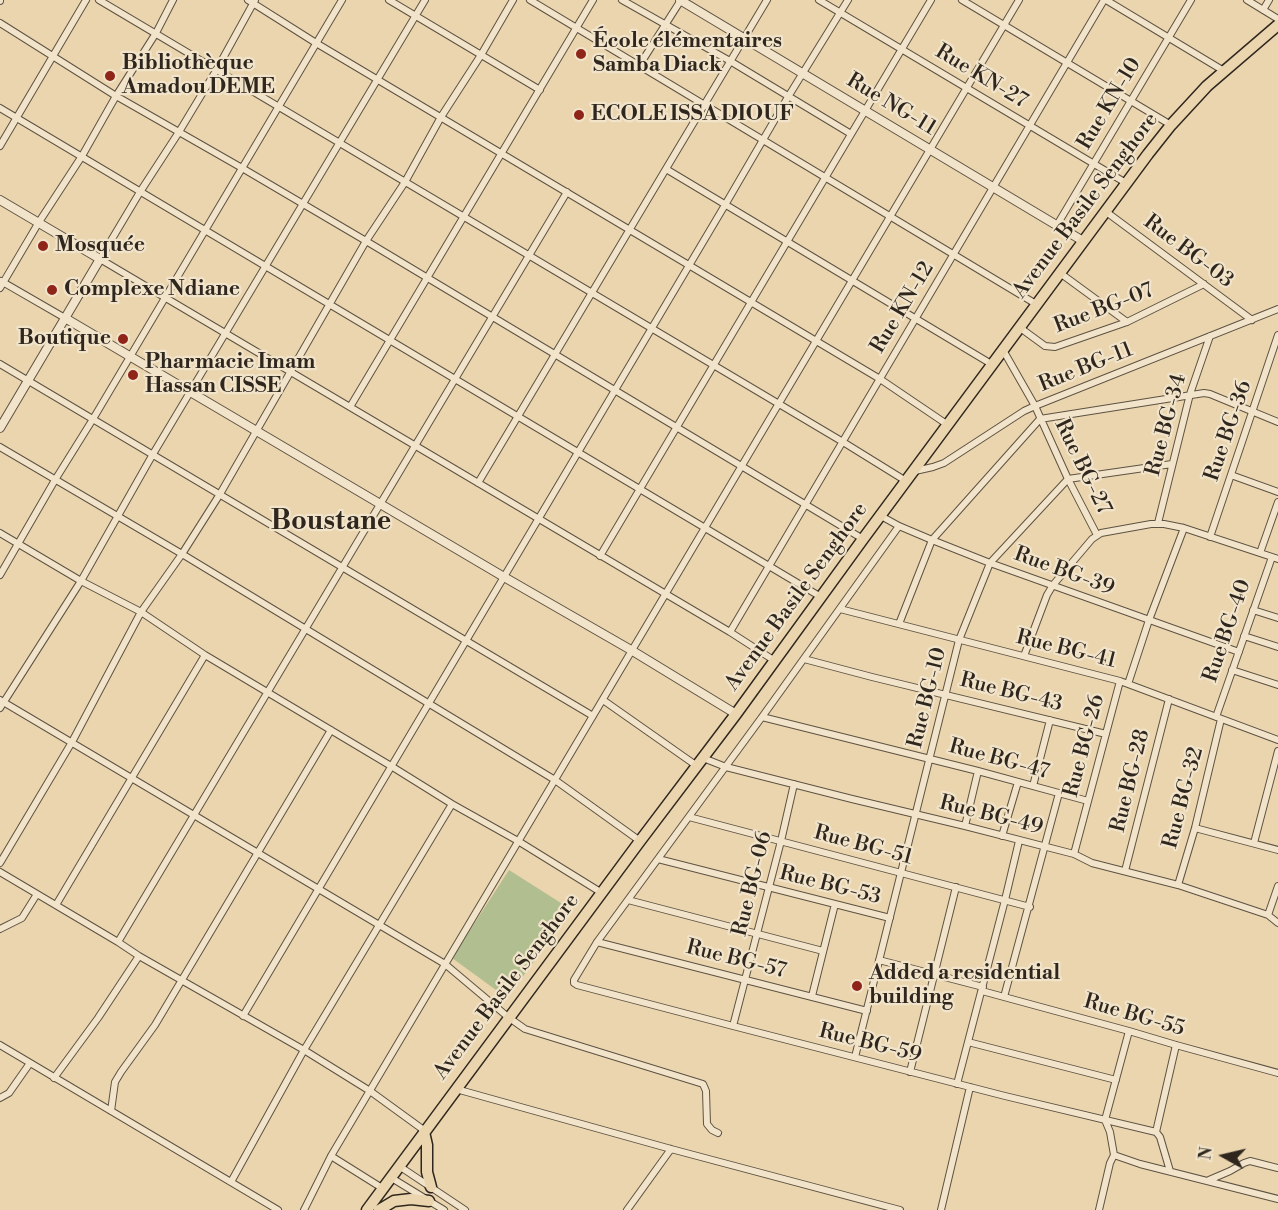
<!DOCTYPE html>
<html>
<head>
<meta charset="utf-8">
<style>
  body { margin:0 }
  #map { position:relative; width:1278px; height:1210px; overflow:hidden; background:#ead5ae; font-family:"Libre Bodoni",serif }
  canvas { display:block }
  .north { position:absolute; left:1194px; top:1126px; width:60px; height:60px; -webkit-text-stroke:4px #f1e4ca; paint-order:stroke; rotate:278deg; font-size:16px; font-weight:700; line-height:24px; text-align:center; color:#2f271e }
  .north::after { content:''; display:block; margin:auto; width:21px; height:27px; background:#2f271e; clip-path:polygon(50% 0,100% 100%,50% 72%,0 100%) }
</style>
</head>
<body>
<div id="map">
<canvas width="1278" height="1210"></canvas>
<div class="north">N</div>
</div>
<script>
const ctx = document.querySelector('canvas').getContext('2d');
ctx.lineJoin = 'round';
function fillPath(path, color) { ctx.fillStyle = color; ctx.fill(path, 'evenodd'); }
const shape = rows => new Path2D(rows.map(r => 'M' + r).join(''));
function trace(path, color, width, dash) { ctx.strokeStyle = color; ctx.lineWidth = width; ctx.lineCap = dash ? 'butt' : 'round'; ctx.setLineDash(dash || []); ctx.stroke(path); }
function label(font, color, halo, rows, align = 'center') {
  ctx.font = font + ' "Libre Bodoni",serif'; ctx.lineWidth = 4.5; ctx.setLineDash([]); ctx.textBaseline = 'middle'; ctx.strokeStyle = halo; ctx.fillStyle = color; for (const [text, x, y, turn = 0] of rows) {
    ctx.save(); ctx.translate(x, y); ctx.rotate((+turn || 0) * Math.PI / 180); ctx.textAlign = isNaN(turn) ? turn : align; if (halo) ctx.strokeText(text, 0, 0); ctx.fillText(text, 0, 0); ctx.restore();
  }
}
const green = shape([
  [509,870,572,910,507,998,452,958]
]);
const minor = shape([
  [99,0,843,442,906,481],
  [248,0,316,43,880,379,948,425],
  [255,0,217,69,179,132,140,192,100,259,730,632,775,661],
  [389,0,540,90],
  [530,0,1036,304],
  [622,0,730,61,851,134],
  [819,0,1126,183],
  [962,0,1171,125],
  [1106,0,1224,71],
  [1247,0,1278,19],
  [0,1,0,0],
  [1263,10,1269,0],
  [0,23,116,96,242,168,366,241,863,539],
  [639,66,681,0],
  [0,108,821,597],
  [0,146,86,0],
  [666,169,993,365],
  [1105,211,1252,320],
  [1057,225,1191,0],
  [1060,273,1127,322],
  [1,281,65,318],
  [0,288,39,222,82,156,116,96,156,33,173,0],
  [1019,327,1045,346,1055,347,1127,322,1204,284],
  [1003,350,1035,406,1068,479,1097,535],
  [0,364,593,716],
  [350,407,593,0],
  [0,447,182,554,555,780,640,841],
  [915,471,933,467,944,463,1024,411,1035,406,1278,309],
  [1231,475,1278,492],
  [478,483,767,0],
  [881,516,899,526,932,540,990,563,1239,652],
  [1158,523,1190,394,1210,336],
  [899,526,762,717,597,942,574,980,574,983,577,985,733,1026,1005,1096,1156,1132],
  [0,533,81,581,141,612,205,655,391,766,452,804,518,841,602,893],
  [1210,537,1278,335],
  [1260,553,1278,502],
  [600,556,931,0],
  [0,575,55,480,93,419,342,0],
  [840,609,1120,681,1278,740],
  [1253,610,1278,618],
  [899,624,932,540,1040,419,1204,393,1210,394,1278,422],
  [730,632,1104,0],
  [1244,636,1278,647],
  [1024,656,1047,595,1053,585,1092,539,1101,533,1151,524,1164,524,1184,528,1278,559],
  [804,659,872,677,1106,734],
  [1232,670,1278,685],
  [1128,684,1149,620,1184,528],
  [0,700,445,964,508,1017,525,1029,703,1084,706,1091,707,1124,712,1130,718,1133],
  [603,700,697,766],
  [0,708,81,581,153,454,425,0],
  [762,717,978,771,1088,801],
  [1216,717,1272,557],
  [703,758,726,767,852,799,965,826,1074,854,1092,863,1178,885,1268,915,1278,923],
  [1033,786,1050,720],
  [689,817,1030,907],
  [965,826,978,771],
  [1195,828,1278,850],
  [1002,836,1018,782],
  [1254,843,1278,751],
  [1074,854,1120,681],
  [658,859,890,918],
  [0,863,72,742,141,612,182,554,220,494,366,241,405,182,441,117,481,55,513,0],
  [1125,871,1169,699],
  [0,872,118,942,139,956,304,1050,370,1091,425,1131],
  [1178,885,1195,828,1221,719],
  [628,900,823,951],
  [56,905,205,655],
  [1268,915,1278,886],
  [0,929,22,918,37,894],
  [118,942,567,192],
  [597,942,867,1011],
  [879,960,983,987],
  [982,991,1129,1031,1176,1045,1278,1073],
  [812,996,835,904],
  [1004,997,1059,793],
  [243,1016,725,205,788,97,848,0],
  [733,1026,781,841,794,784],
  [968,1042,1116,1080],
  [0,1045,278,1210],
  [855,1057,959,640,990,563,1068,479,1172,464],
  [910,1072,956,887],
  [54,1078,98,1018,139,956],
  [957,1084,1005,900,1019,841],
  [456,1089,671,1149,900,1210],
  [0,1098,9,1093,30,1063],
  [111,1111,115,1082,121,1072,155,1025,331,730],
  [1114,1155,1140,1164,1278,1199],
  [331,1156,382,1188],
  [399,1166,465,1210],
  [1170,1171,1160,1137,1156,1132,1176,1045],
  [390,1177,444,1210],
  [1209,1180,1230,1171,1244,1163,1250,1161,1278,1168],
  [231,1182,304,1050,452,804],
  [304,1210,331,1156,1019,0],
  [627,1210,671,1149],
  [941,1210,970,1087],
  [1099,1210,1110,1163,1114,1155,1110,1132,1105,1120,1129,1031]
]);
const tertiary = shape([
  [680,0,1083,241],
  [0,200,100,259,0,428],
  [65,318,504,577,631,650,736,714]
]);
const trunk = shape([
  [424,1132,427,1145,427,1172,431,1187],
  [367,1210,640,841,736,714,863,539,1148,154,1171,125,1207,86,1278,25],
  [379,1210,394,1201,411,1199,429,1201]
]);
const markers = [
  [581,54,6,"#8f2418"],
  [110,76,6,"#8f2418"],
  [579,115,6,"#8f2418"],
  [43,246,6,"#8f2418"],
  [52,290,6,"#8f2418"],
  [123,339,6,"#8f2418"],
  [133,375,6,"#8f2418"],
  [857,986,6,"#8f2418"]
];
const poiNames = [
  ["École élémentaires",593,42],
  ["Samba Diack",593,66],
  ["Bibliothèque",122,64],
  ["Amadou DEME",122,88],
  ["ECOLE ISSA DIOUF",591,115],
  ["Mosquée",55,246],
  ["Complexe Ndiane",64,290],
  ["Boutique",111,339,"right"],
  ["Pharmacie Imam",145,363],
  ["Hassan CISSE",145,387],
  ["Added a residential",869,974],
  ["building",869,998]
];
const streetNames = [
  ["Rue KN-27",981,77,31],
  ["Rue KN-10",1110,104,-59],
  ["Rue NG-11",891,105,31],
  ["Avenue Basile Senghore",1086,206,-53],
  ["Rue BG-03",1188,252,37],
  ["Rue KN-12",903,308,-59],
  ["Rue BG-07",1104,309,-21],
  ["Rue BG-11",1086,368,-22],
  ["Rue BG-34",1167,425,-75],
  ["Rue BG-36",1229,431,-71],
  ["Rue BG-27",1082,467,64],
  ["Rue BG-39",1064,572,20],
  ["Avenue Basile Senghore",797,597,-54],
  ["Rue BG-40",1228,631,-71],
  ["Rue BG-41",1066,650,14],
  ["Rue BG-43",1011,693,14],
  ["Rue BG-10",928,698,-76],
  ["Rue BG-26",1085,746,-75],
  ["Rue BG-47",999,760,15],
  ["Rue BG-28",1131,781,-76],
  ["Rue BG-32",1184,798,-75],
  ["Rue BG-49",991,816,14],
  ["Rue BG-51",863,846,15],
  ["Rue BG-06",753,884,-76],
  ["Rue BG-53",830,886,14],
  ["Rue BG-57",736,960,14],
  ["Avenue Basile Senghore",507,987,-53],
  ["Rue BG-55",1134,1016,16],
  ["Rue BG-59",870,1044,14]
];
const districtNames = [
  ["Boustane",331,523]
];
fillPath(green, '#b1be8f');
trace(minor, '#5e5242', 8);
trace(tertiary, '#5e5242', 10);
trace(trunk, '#2f271e', 13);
trace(minor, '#f1e4ca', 6);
trace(tertiary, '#f1e4ca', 8);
trace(trunk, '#ead5ae', 10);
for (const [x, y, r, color] of markers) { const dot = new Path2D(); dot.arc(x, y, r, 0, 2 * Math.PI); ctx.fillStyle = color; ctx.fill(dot); trace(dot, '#f1e4ca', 2); }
label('bold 21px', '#2f271e', '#f1e4ca', poiNames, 'left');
label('21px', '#2f271e', '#f1e4ca', streetNames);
label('bold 27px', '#2f271e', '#f1e4ca', districtNames);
</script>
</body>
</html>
